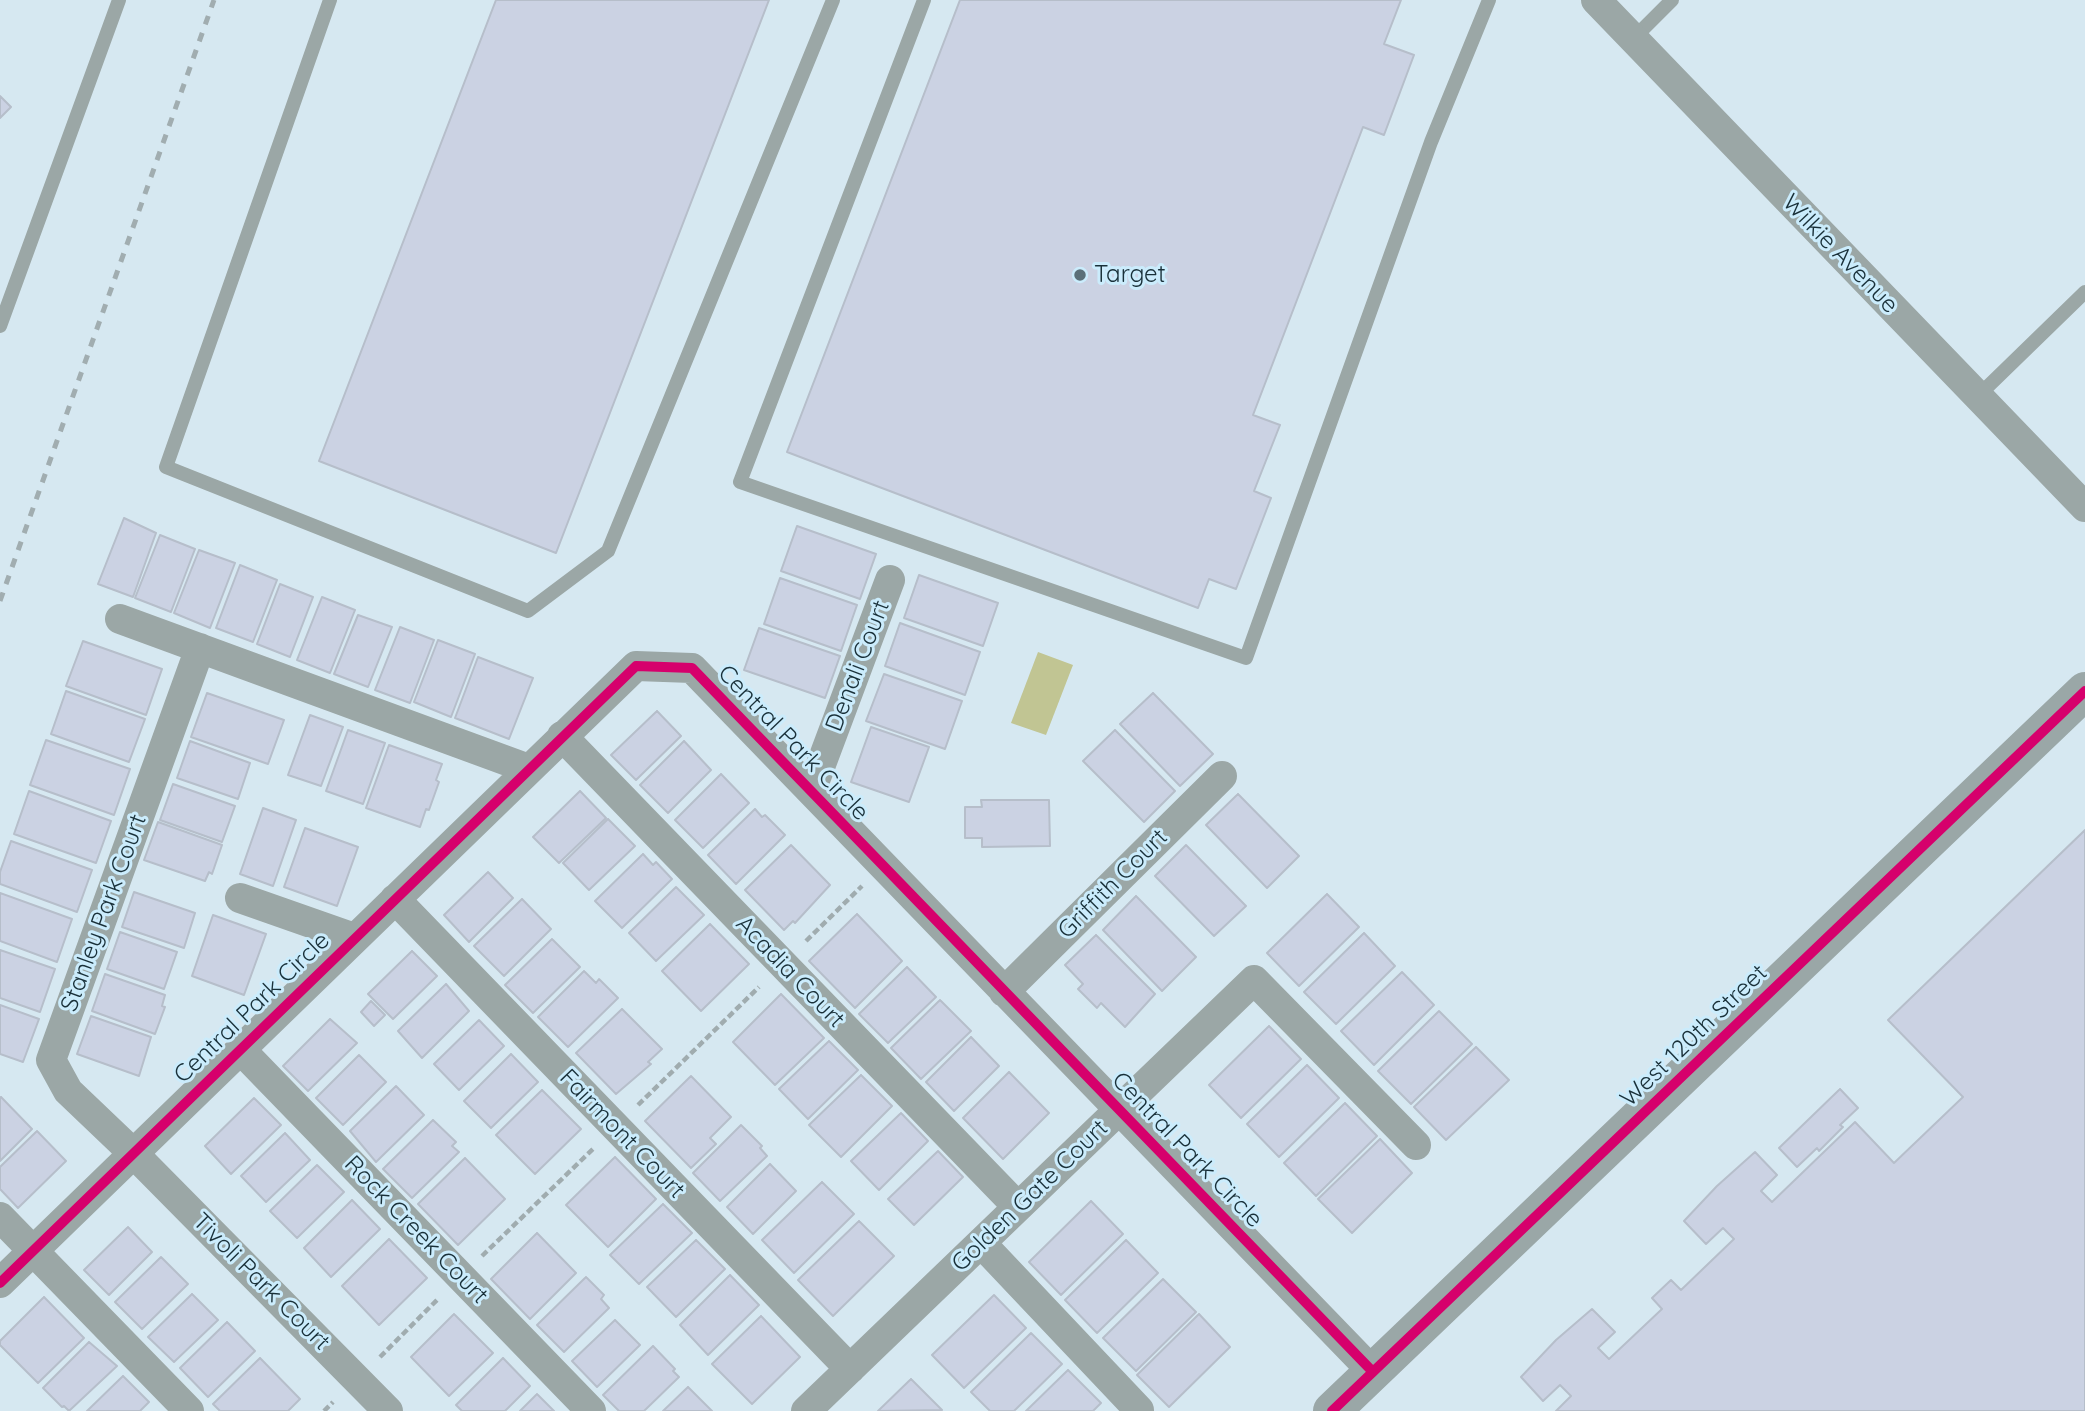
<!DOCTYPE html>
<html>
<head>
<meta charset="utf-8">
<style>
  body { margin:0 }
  canvas { display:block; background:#d6e8f1 }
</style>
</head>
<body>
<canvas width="2085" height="1411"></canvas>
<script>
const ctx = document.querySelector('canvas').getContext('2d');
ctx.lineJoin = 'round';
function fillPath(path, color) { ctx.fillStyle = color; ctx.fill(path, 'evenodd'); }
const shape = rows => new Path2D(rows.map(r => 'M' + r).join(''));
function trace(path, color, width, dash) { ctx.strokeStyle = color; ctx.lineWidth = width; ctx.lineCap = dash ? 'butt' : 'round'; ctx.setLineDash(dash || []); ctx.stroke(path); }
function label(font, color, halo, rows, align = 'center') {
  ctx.font = font + ' Quicksand,sans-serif'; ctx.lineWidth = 6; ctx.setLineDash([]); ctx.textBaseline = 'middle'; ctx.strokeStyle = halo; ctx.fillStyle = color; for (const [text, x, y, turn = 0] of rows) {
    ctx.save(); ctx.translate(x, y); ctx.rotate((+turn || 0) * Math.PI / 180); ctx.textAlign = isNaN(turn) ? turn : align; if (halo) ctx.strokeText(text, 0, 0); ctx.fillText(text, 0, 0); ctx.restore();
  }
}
const water = shape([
  [1038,652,1073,665,1046,735,1011,723]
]);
const building = shape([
  [496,0,769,0,556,553,319,461,496,0],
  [960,0,1401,0,1384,44,1414,55,1384,135,1363,127,1253,415,1280,425,1254,491,1271,498,1236,589,1209,579,1198,608,787,452,960,0],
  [0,96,11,107,0,118,0,96],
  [124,518,156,533,133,597,98,584,124,518],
  [797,526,876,554,860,599,781,571,797,526],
  [160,535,195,549,171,612,135,598,160,535],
  [199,550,235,563,210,628,174,613,199,550],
  [240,565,277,580,253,642,216,628,240,565],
  [919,575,998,603,983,646,904,618,919,575],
  [780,578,857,605,841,651,764,624,780,578],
  [280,584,313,597,290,657,257,644,280,584],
  [322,597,355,610,330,673,297,660,322,597],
  [358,615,392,627,368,687,334,674,358,615],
  [900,623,980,652,965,695,885,666,900,623],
  [400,627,434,640,410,703,375,690,400,627],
  [759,628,840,656,825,698,744,670,759,628],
  [438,640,475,654,451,717,414,702,438,640],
  [83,641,162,669,146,715,66,686,83,641],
  [478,657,533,678,509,739,455,718,478,657],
  [884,674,962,701,945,749,866,721,884,674],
  [66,691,145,719,129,762,51,734,66,691],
  [207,693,284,720,268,764,191,737,207,693],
  [1153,693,1213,754,1180,786,1120,724,1153,693],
  [657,711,681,736,636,780,611,755,657,711],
  [310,715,343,727,321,786,288,775,310,715],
  [871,727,929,747,909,802,851,782,871,727],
  [348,730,385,743,363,804,326,791,348,730],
  [1115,730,1175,791,1144,822,1083,761,1115,730],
  [46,740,130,769,114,815,30,785,46,740],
  [190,741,250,763,238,799,177,778,190,741],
  [684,741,711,770,668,813,640,785,684,741],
  [389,745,442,764,436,780,439,782,429,810,426,809,420,827,366,808,389,745],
  [721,774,749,803,703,848,675,820,721,774],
  [173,784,235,806,222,842,160,820,173,784],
  [29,791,111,821,96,863,14,834,29,791],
  [580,791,606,818,559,863,533,837,580,791],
  [1238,794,1299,856,1267,888,1206,825,1238,794],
  [981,800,1049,800,1050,846,982,847,982,838,965,838,965,807,982,807,981,800],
  [263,808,296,820,273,886,240,874,263,808],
  [755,809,762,817,765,815,785,835,736,884,708,855,755,809],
  [608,819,635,846,589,890,563,863,608,819],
  [158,822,222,845,212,874,209,872,205,881,144,860,158,822],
  [305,828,358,847,337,906,284,887,305,828],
  [2085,830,2085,1411,1556,1411,1571,1396,1560,1385,1543,1401,1521,1377,1556,1340,1592,1309,1615,1332,1598,1348,1609,1359,1662,1309,1652,1298,1671,1280,1681,1290,1734,1239,1723,1228,1706,1244,1684,1221,1717,1186,1755,1152,1777,1175,1761,1191,1772,1202,1855,1122,1894,1163,1963,1097,1888,1020,2085,830],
  [11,841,92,870,77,912,0,884,0,872,11,841],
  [791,845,830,885,795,923,793,921,784,930,745,890,791,845],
  [1186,845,1246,906,1214,936,1155,876,1186,845],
  [643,854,653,865,656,862,672,879,622,928,595,901,643,854],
  [488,872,513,898,469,942,444,915,488,872],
  [676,887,704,915,656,961,629,933,676,887],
  [134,892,195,913,184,948,122,927,134,892],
  [0,893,72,919,57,962,0,941,0,893],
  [1327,894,1359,927,1299,986,1267,953,1327,894],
  [1136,896,1196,957,1162,991,1103,930,1136,896],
  [522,899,551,929,504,976,474,946,522,899],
  [857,914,902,961,855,1008,809,961,857,914],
  [213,915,266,934,244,995,192,976,213,915],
  [710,924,749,964,701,1011,662,971,710,924],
  [120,932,177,952,164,989,107,969,120,932],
  [1364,933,1395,966,1336,1024,1304,992,1364,933],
  [1096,935,1155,994,1125,1027,1101,1003,1097,1008,1078,989,1083,984,1065,965,1096,935],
  [552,939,580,967,533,1013,505,985,552,939],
  [0,950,55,969,40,1012,0,998,0,950],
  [412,951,437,976,393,1019,368,994,412,951],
  [907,967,936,997,888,1043,859,1014,907,967],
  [584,971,596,983,599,979,618,998,568,1047,538,1017,584,971],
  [1402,972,1434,1005,1374,1065,1341,1031,1402,972],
  [105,974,165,995,162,1006,165,1007,155,1034,92,1011,105,974],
  [446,984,469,1011,422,1058,398,1031,446,984],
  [781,994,824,1038,775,1085,733,1042,781,994],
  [940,1000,971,1031,921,1079,891,1048,940,1000],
  [371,1001,385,1015,374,1026,361,1012,371,1001],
  [0,1005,39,1019,23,1062,0,1054,0,1005],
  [622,1009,662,1049,648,1062,651,1064,616,1094,576,1053,622,1009],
  [1439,1011,1472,1044,1411,1104,1378,1071,1439,1011],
  [91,1016,151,1037,139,1076,77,1054,91,1016],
  [330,1019,357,1043,308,1091,283,1066,330,1019],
  [479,1020,504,1046,459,1090,434,1064,479,1020],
  [1269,1026,1301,1059,1241,1118,1209,1085,1269,1026],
  [971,1037,999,1066,954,1111,926,1082,971,1037],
  [829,1041,858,1070,808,1119,779,1089,829,1041],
  [1476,1047,1509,1080,1446,1140,1414,1107,1476,1047],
  [511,1054,538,1082,491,1128,464,1101,511,1054],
  [359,1055,386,1082,343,1125,316,1098,359,1055],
  [1307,1065,1339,1098,1279,1157,1247,1124,1307,1065],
  [1009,1072,1049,1113,1003,1159,963,1118,1009,1072],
  [861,1075,892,1106,841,1157,809,1125,861,1075],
  [691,1076,731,1117,710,1138,716,1144,691,1168,645,1121,691,1076],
  [396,1086,424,1115,376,1162,350,1131,396,1086],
  [1840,1089,1858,1108,1840,1125,1843,1127,1819,1151,1817,1148,1797,1167,1779,1148,1840,1089],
  [542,1090,581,1129,535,1174,496,1135,542,1090],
  [1,1097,32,1129,0,1161,0,1098,1,1097],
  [254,1098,281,1125,231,1174,205,1146,254,1098],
  [1345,1103,1377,1136,1316,1196,1284,1163,1345,1103],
  [901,1113,928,1141,879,1190,851,1161,901,1113],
  [433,1120,456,1142,452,1146,459,1152,412,1198,383,1169,433,1120],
  [741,1125,762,1146,760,1148,767,1156,720,1201,693,1173,741,1125],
  [37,1131,66,1161,18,1208,0,1189,0,1167,37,1131],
  [285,1133,310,1160,266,1202,241,1176,285,1133],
  [1380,1139,1412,1173,1352,1233,1318,1199,1380,1139],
  [938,1151,963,1177,914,1225,888,1199,938,1151],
  [615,1157,656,1199,608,1247,566,1205,615,1157],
  [465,1158,505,1199,458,1245,418,1204,465,1158],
  [770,1164,796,1191,753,1234,727,1207,770,1164],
  [317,1165,344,1192,297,1238,270,1211,317,1165],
  [822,1182,854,1214,794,1273,762,1240,822,1182],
  [352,1200,380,1229,331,1277,304,1248,352,1200],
  [1091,1201,1123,1234,1061,1295,1029,1262,1091,1201],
  [663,1204,692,1233,639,1284,610,1255,663,1204],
  [859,1221,894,1256,833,1316,798,1280,859,1221],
  [128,1227,152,1252,109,1295,84,1270,128,1227],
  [537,1233,576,1273,530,1319,491,1279,537,1233],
  [389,1239,427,1278,379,1325,342,1286,389,1239],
  [696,1240,725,1269,676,1317,647,1287,696,1240],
  [1126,1240,1158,1273,1097,1333,1065,1300,1126,1240],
  [161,1257,188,1284,142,1329,115,1302,161,1257],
  [730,1275,759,1305,708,1355,680,1325,730,1275],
  [586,1277,604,1295,601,1299,609,1308,564,1352,537,1325,586,1277],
  [1163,1279,1196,1312,1136,1371,1103,1338,1163,1279],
  [192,1294,218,1320,174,1362,148,1337,192,1294],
  [994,1295,1026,1328,964,1388,932,1355,994,1295],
  [44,1297,84,1338,38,1383,0,1345,0,1341,44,1297],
  [454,1314,493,1353,449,1396,411,1357,454,1314],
  [1199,1314,1230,1347,1169,1407,1137,1375,1199,1314],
  [761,1316,800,1357,752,1404,712,1364,761,1316],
  [615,1320,640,1345,597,1387,572,1361,615,1320],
  [227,1322,255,1351,208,1397,180,1368,227,1322],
  [1031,1333,1062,1364,1014,1411,990,1411,971,1392,1031,1333],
  [89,1342,117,1366,69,1411,64,1406,62,1407,43,1388,89,1342],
  [653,1346,675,1369,673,1371,679,1377,644,1411,619,1411,603,1395,653,1346],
  [260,1358,300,1399,288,1411,220,1411,213,1404,260,1358],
  [503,1358,530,1386,505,1411,462,1411,456,1405,503,1358],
  [1068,1370,1101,1403,1093,1411,1026,1411,1068,1370],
  [123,1376,149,1402,140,1411,87,1411,123,1376],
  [911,1379,942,1410,878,1411,911,1379],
  [688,1387,712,1411,663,1411,688,1387],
  [537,1394,554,1411,520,1411,537,1394]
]);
const path = shape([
  [806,941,862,886],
  [638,1105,759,987],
  [482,1256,594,1148],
  [380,1357,438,1299],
  [324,1411,333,1402]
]);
const lane = shape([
  [330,0,166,467,528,611,608,551,833,0],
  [924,0,740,482,1246,658,1431,142,1489,0],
  [1634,38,1672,0],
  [0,326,119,0],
  [1977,397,2085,292]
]);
const street = shape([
  [1596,0,2085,507],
  [120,619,529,769],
  [200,648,51,1060,68,1091,133,1153,388,1411],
  [562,736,1018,1207],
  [811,791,890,580],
  [240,898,354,938],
  [395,899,850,1369],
  [1004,992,1222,776],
  [240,1049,591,1411],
  [0,1217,189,1411],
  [981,1243,1139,1410],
  [0,1283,636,666,692,668,1373,1372],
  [806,1411,1254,980,1416,1145]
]);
const secondary = shape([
  [1332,1411,2085,691]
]);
const rail = shape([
  [0,601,214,0]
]);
const cycleway = shape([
  [0,1283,636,666,692,668,1373,1372],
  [1332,1411,2085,691]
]);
const markers = [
  [1080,275,7,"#5b7079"]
];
const streetNames = [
  ["Wilkie Avenue",1840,254,46],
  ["Denali Court",858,666,-69],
  ["Central Park Circle",793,743,46],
  ["Griffith Court",1113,884,-45],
  ["Stanley Park Court",104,913,-70],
  ["Acadia Court",790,972,46],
  ["Central Park Circle",252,1008,-44],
  ["West 120th Street",1694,1036,-44],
  ["Fairmont Court",622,1134,46],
  ["Central Park Circle",1187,1150,46],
  ["Golden Gate Court",1030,1196,-44],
  ["Rock Creek Court",416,1230,46],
  ["Tivoli Park Court",261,1282,45]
];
const poiNames = [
  ["Target",1094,275]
];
fillPath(water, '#c1c593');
fillPath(building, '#cbd2e3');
trace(building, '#b6beca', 2);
trace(path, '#a0acaf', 4.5, [7, 3.5]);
trace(lane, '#9ba7a6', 14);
trace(street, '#9ba7a6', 30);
trace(secondary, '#9aa7a7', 38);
trace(rail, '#a1adb0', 5, [9, 9]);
trace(cycleway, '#d6006c', 10);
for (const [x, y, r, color] of markers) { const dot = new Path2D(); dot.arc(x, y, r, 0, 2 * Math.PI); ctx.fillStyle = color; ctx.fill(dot); trace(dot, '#cbecfc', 2.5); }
label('24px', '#193039', '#cbecfc', streetNames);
label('24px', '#193039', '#cbecfc', poiNames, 'left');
</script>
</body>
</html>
